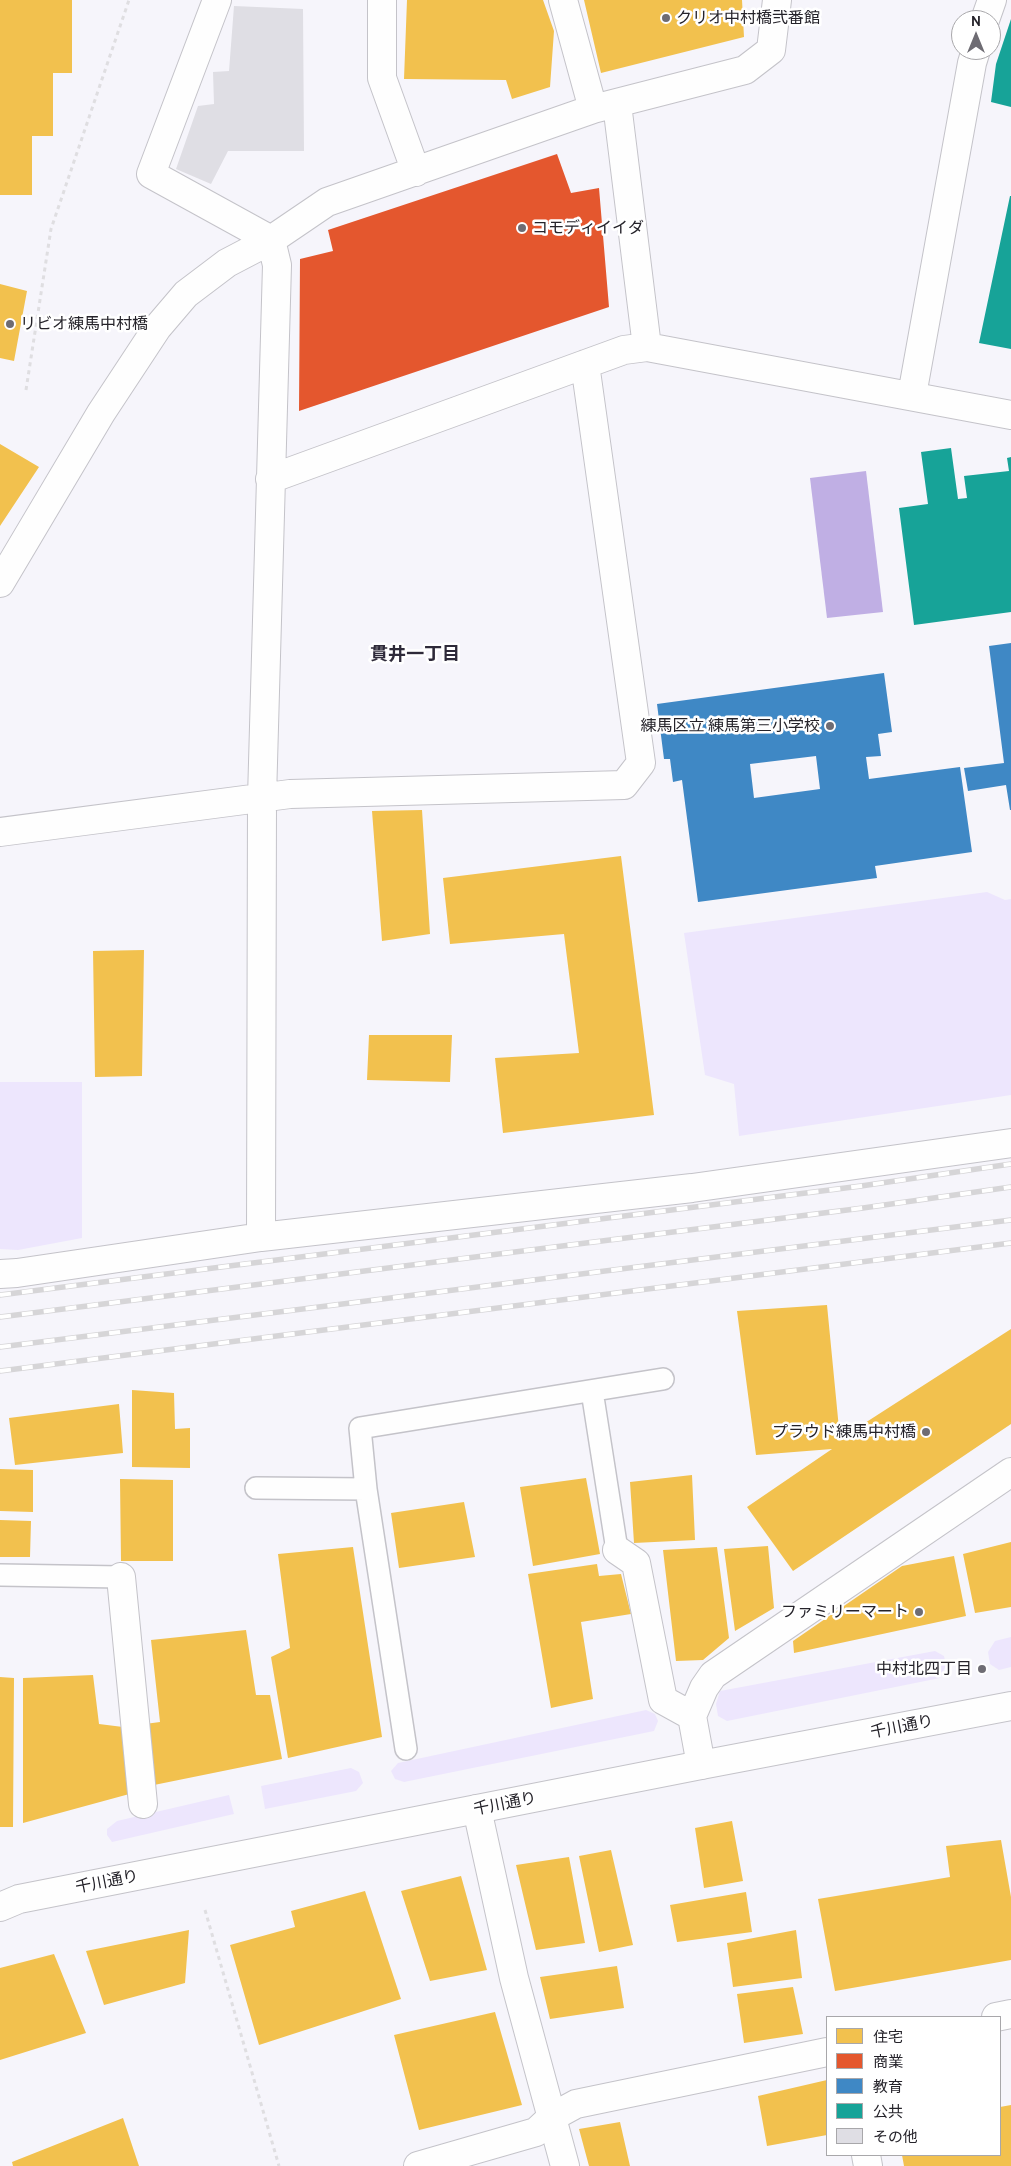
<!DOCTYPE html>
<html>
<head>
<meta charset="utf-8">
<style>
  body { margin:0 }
  #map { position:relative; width:1011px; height:2166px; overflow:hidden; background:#f6f5fb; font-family:Cabin,"Noto Sans JP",sans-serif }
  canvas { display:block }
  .legend { position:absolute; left:826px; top:2016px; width:175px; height:140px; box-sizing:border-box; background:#fff; border:1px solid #a8a7aa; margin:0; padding:6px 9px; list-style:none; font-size:15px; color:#25232a }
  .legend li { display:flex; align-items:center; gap:10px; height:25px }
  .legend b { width:25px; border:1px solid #a8a7aa }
  .north { position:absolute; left:951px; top:10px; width:50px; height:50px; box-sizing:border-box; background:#fff; border:1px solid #a8a7aa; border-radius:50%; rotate:0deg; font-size:14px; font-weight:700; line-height:20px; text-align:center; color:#25232a }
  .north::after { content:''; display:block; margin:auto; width:18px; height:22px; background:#6e6c73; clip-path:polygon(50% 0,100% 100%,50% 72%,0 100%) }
</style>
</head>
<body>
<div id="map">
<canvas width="1011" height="2166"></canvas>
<ul class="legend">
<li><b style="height:14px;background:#f2c14e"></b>住宅</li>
<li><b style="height:14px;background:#e4572e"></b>商業</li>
<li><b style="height:14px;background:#3f88c5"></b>教育</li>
<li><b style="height:14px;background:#17a398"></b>公共</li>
<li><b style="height:14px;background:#dfdee4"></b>その他</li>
</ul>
<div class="north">N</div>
</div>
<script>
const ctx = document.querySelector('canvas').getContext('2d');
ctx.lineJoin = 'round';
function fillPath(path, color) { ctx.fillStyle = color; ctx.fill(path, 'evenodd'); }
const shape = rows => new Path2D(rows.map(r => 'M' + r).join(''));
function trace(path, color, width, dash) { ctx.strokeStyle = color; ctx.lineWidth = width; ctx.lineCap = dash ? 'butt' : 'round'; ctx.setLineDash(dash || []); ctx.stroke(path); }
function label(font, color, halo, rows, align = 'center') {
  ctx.font = font + ' Cabin,"Noto Sans JP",sans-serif'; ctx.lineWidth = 5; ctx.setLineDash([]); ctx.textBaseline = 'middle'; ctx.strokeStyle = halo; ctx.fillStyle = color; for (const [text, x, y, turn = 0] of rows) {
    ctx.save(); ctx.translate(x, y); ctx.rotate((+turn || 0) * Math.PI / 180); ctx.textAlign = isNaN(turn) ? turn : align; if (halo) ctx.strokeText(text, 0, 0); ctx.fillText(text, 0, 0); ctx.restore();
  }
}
const green = shape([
  [987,892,1005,900,1011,899,1011,1095,739,1136,734,1084,705,1075,684,933],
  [0,1082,82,1082,82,1238,18,1250,0,1249],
  [1011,1637,1011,1667,999,1670,990,1664,988,1652,995,1641],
  [935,1651,944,1656,946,1665,940,1678,727,1721,718,1716,716,1704,720,1691],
  [646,1710,655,1714,658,1721,654,1731,404,1782,395,1779,391,1771,398,1763],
  [351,1768,359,1772,363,1783,356,1791,265,1809,261,1786],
  [229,1795,234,1814,112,1842,107,1835,107,1829,117,1821]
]);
const water = shape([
  [866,471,883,612,827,618,810,478]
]);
const homes = shape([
  [0,0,72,0,72,73,53,73,53,136,32,136,32,195,0,195],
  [407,0,543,0,554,31,550,87,512,99,506,80,404,79],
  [584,0,742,0,744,37,601,73],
  [0,284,27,291,14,361,0,358],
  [0,444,39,467,0,526],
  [422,810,430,934,382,941,372,811],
  [621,856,654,1115,503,1133,495,1058,579,1053,564,934,450,944,443,878],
  [144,950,142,1076,95,1077,93,951],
  [369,1035,452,1035,450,1082,367,1080],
  [827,1305,840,1439,1011,1329,1011,1424,793,1571,747,1507,832,1449,756,1455,737,1311],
  [132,1390,174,1393,175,1429,190,1428,190,1468,132,1467],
  [119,1404,123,1453,15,1465,9,1418],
  [0,1469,33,1470,33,1512,0,1511],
  [692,1475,695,1540,634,1543,630,1482],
  [586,1478,600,1554,533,1566,520,1487],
  [120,1479,173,1480,173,1561,121,1561],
  [464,1502,475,1557,399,1568,391,1513],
  [0,1520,31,1521,30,1557,0,1557],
  [1011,1542,1011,1607,975,1613,963,1554],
  [768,1546,774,1608,735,1631,724,1549],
  [353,1547,382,1737,288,1758,271,1657,290,1648,278,1554],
  [717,1547,729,1638,703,1660,676,1661,663,1550],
  [954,1556,966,1616,794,1653,793,1641,902,1566],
  [597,1564,599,1576,621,1574,631,1614,581,1622,593,1699,551,1708,528,1574],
  [246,1630,256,1695,270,1695,282,1759,154,1785,145,1724,160,1722,151,1640],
  [93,1675,99,1724,123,1727,133,1793,23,1823,23,1678],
  [0,1677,14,1678,13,1827,0,1827],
  [732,1821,743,1881,704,1888,695,1828],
  [1001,1840,1011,1897,1011,1960,835,1991,818,1899,950,1877,946,1846],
  [611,1850,633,1945,599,1952,579,1856],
  [569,1857,585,1943,536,1950,516,1865],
  [461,1876,487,1970,430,1981,401,1891],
  [365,1891,401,1999,259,2045,230,1945,295,1927,291,1911],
  [746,1892,752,1932,677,1942,670,1905],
  [189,1930,185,1983,104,2005,86,1951],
  [796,1930,802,1978,733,1987,727,1943],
  [54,1954,86,2033,0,2060,0,1968],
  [617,1966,624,2008,550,2019,540,1977],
  [793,1987,803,2034,744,2043,737,1994],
  [495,2012,522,2105,419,2130,394,2035],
  [827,2080,827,2135,767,2146,758,2096],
  [1011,2105,1011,2166,904,2166,902,2155,1000,2155,1000,2107],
  [123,2118,139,2166,13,2166,12,2162],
  [620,2122,630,2166,589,2166,579,2129]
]);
const shops = shape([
  [557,154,571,193,599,188,609,307,299,411,300,259,333,251,328,230]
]);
const schools = shape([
  [1011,643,1011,810,1010,810,1006,785,968,791,964,768,1004,763,989,646],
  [884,673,892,732,878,734,881,756,866,757,869,779,960,767,972,852,875,866,877,878,698,902,682,780,673,782,670,759,664,759,657,704],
  [816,756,820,789,754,798,750,764]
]);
const public = shape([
  [1011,19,1011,107,991,102,996,64],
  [1010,196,1011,196,1011,349,979,343],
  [951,448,958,499,967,498,964,476,1009,471,1007,458,1011,457,1011,612,914,625,899,508,928,504,921,452]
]);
const building = shape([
  [234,6,303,9,304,151,228,151,211,184,176,169,198,106,214,104,213,72,229,71]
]);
const path = shape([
  [26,390,51,229,129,0],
  [205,1910,279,2166]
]);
const lane = shape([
  [592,1391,617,1550],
  [256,1488,366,1489],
  [0,1575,121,1577],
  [406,1749,366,1489,360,1428,663,1379]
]);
const street = shape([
  [217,0,151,174,271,240,277,265,262,798,261,1237],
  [382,0,382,78,416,172],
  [563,0,593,109],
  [985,20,992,0],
  [617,104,647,347],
  [912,395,972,63,976,50],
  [270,479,624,350,647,347,1011,415],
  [0,583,101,413,157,328,186,294,227,263,271,240,327,202,593,109,745,70,771,50,777,0],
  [0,832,290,794,624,785,641,763,585,364],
  [0,1274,17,1273,261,1237,692,1188,1011,1143],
  [617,1550,636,1563,663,1700,692,1716],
  [121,1577,143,1804],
  [701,1765,692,1716,704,1688,713,1675,1011,1472],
  [477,1809,514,1978,565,2166],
  [996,2017,1011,2014],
  [866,2155,868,2166],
  [418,2166,536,2132,552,2117,576,2104,827,2052]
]);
const secondary = shape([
  [0,1907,19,1899,701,1765,1011,1706]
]);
const rail = shape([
  [0,1295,861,1186,1011,1164],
  [0,1317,863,1208,1011,1187],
  [0,1347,1011,1220],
  [0,1371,1011,1243]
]);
const markers = [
  [666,18,5,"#6e6c73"],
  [522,228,5,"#6e6c73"],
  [10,324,5,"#6e6c73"],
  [830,726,5,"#6e6c73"],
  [926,1432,5,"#6e6c73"],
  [919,1612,5,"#6e6c73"],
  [982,1669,5,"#6e6c73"]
];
const poiNames = [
  ["クリオ中村橋弐番館",676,18,"left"],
  ["コモディイイダ",532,228,"left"],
  ["リビオ練馬中村橋",20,324,"left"],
  ["練馬区立 練馬第三小学校",820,726],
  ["プラウド練馬中村橋",916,1432],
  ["ファミリーマート",909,1612],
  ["中村北四丁目",972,1669]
];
const streetNames = [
  ["千川通り",902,1727,-11],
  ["千川通り",505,1804,-11],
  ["千川通り",107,1882,-11]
];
const neighbourhoodNames = [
  ["貫井一丁目",415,655]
];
fillPath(green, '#ede6fd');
fillPath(water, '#c0afe4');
fillPath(homes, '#f2c14e');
fillPath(shops, '#e4572e');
fillPath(schools, '#3f88c5');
fillPath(public, '#17a398');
fillPath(building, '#dfdee4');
trace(lane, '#c4c3c9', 24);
trace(street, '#c4c3c9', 30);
trace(secondary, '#c4c3c9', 30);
trace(path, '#dfdee1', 3, [4, 4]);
trace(lane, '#fefefe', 21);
trace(street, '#fefefe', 28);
trace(secondary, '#fefefe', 28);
trace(rail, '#d6d5d7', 5.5);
trace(rail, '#fff', 4, [11]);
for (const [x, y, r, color] of markers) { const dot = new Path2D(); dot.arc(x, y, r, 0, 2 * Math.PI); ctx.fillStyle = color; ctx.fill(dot); trace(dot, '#fff', 2); }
label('16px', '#25232a', '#fff', poiNames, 'right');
label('16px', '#25232a', '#fff', streetNames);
label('bold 18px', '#2e2a39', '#fff', neighbourhoodNames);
</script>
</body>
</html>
